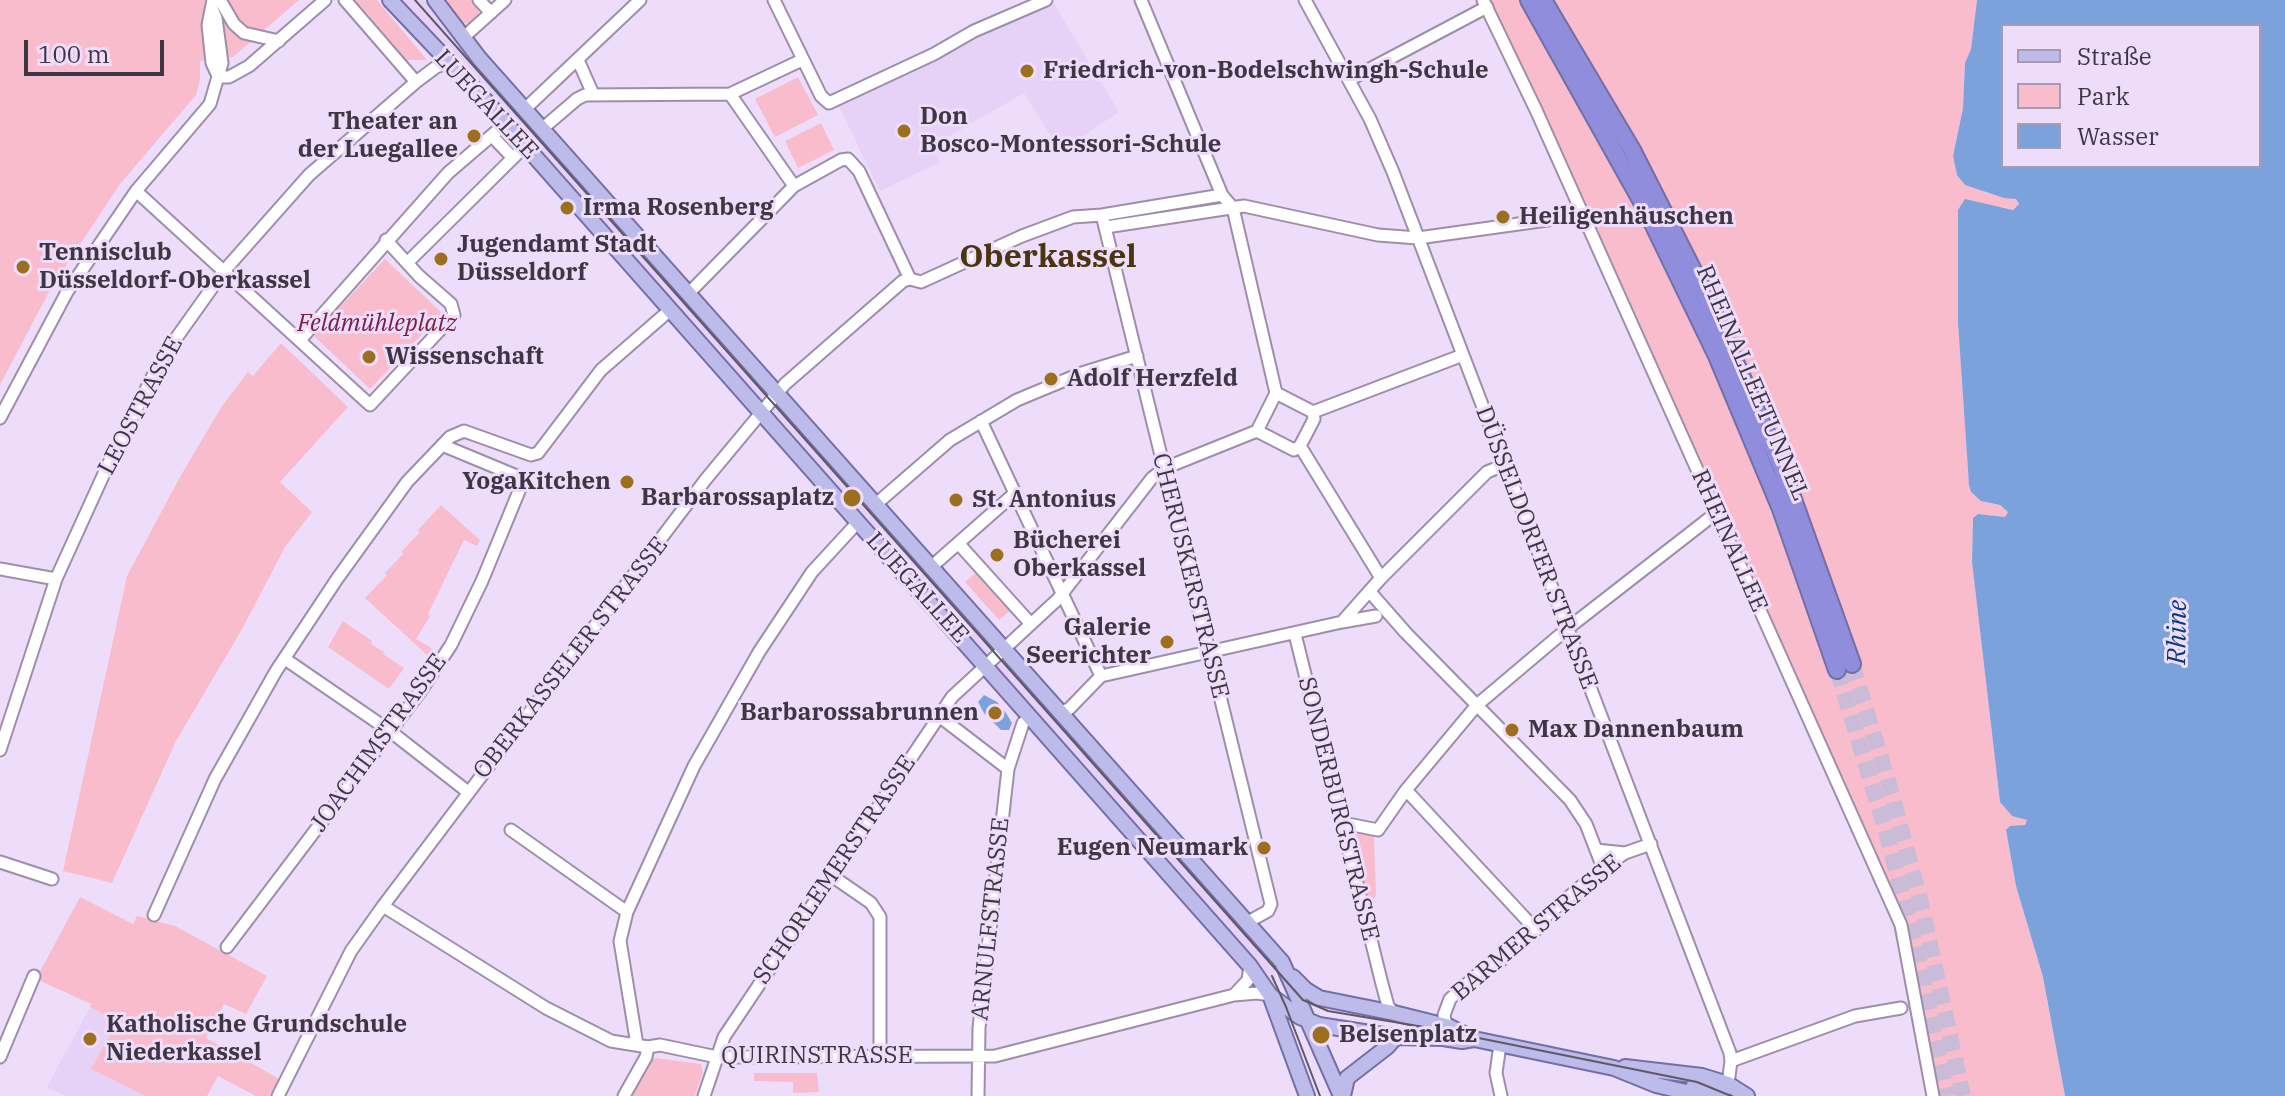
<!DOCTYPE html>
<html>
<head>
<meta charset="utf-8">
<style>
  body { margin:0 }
  #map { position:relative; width:2285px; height:1096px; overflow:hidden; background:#edddfb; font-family:"IBM Plex Serif",serif }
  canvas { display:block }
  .legend { position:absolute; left:2001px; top:24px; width:260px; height:144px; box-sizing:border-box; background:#edddfb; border:2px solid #a79bb1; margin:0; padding:10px 14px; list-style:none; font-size:24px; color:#3e3743 }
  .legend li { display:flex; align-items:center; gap:16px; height:40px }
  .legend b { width:40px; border:2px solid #a79bb1 }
  .scale { position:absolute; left:24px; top:40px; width:140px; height:36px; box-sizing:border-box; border:4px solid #3e3743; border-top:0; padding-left:10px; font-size:24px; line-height:28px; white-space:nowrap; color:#3e3743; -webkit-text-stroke:6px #edddfb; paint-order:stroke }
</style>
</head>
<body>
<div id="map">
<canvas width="2285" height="1096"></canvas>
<ul class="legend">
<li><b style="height:10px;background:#bcbbea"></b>Straße</li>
<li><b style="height:22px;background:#f9bccd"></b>Park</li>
<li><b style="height:22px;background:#7ca2dc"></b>Wasser</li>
</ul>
<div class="scale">100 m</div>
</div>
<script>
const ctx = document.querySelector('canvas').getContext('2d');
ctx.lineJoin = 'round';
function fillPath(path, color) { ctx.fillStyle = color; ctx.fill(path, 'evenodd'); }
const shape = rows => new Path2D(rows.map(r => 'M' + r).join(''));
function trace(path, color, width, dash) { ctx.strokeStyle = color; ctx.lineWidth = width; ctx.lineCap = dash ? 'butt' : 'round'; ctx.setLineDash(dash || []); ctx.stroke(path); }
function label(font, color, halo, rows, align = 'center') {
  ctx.font = font + ' "IBM Plex Serif",serif'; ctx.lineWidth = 6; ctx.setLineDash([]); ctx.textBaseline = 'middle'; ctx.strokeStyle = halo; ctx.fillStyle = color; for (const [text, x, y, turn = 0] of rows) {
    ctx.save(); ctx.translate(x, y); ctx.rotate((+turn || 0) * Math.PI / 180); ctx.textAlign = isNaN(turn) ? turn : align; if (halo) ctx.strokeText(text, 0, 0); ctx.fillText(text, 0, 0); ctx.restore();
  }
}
const built = shape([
  [401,0,426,0,1276,963,1274,986],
  [1046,0,1052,0,1119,112,1060,151,1024,93,932,146,940,162,880,191,836,101],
  [90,1007,117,1022,91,1069,145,1096,66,1096,47,1087]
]);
const green = shape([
  [0,0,299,0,233,57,200,61,200,80,196,95,120,184,50,290,0,385],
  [355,0,377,0,427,60,407,60],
  [443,0,472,0,479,9,478,15,468,23,461,24],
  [1486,0,1977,0,1971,49,1965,63,1963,108,1953,156,1957,175,1987,193,2016,199,2019,204,2013,210,2002,207,1958,210,1958,323,1969,485,1989,503,2000,505,2008,512,2005,517,1978,514,1973,518,1972,562,2000,802,2012,816,2027,819,2025,825,2006,830,2016,886,2043,977,2065,1096,1939,1096,1910,933],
  [798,77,818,115,775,137,755,99],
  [821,123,834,150,798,168,785,141],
  [385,259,442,313,370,389,313,335],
  [281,343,348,407,280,482,312,512,285,547,241,631,176,741,112,883,63,871,127,576,180,477,222,406,248,372,253,376],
  [441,505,480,540,477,546,464,540,428,614,430,616,416,639,433,649,427,655,365,598,387,575,385,573,403,554,402,551,420,532,418,530],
  [980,569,1014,608,999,620,965,582],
  [343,621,372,641,371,644,384,652,383,654,404,668,389,689,328,647],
  [1351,829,1374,834,1376,896,1370,901,1366,899,1349,831],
  [80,897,133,924,137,916,175,926,267,976,246,1014,224,1004,206,1038,276,1077,279,1080,269,1096,256,1096,218,1076,207,1096,145,1096,91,1069,117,1022,90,1007,91,1004,36,979],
  [656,1058,701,1064,703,1072,695,1096,630,1096,652,1060],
  [754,1073,817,1073,819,1092,793,1093,793,1082,754,1081]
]);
const water = shape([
  [1977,0,2285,0,2285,1096,2065,1096,2043,977,2016,886,2006,830,2010,826,2025,825,2027,820,2012,816,2000,802,1972,562,1973,518,1978,514,2005,517,2008,512,2000,505,1981,501,1971,492,1969,485,1958,323,1958,210,1965,199,2013,210,2019,204,2016,199,2004,198,1965,185,1957,175,1953,156,1963,108,1965,63,1971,49],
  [2259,26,2259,166,2003,166,2003,26],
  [984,695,997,702,1006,713,1012,723,1009,730,1001,730,984,713,978,702]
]);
const highwayTunnel = shape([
  [1852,664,1889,784,1921,903,1963,1096],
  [1837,670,1885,828,1920,964,1947,1096]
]);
const minor = shape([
  [213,0,208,25,212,63,218,76],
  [220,0,234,24,244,33,279,41],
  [345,0,416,82],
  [479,0,491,13],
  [774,0,821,96,829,103,934,54,974,31,1046,0],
  [1141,0,1222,195,1233,208,1276,393],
  [1305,0,1370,119,1393,172,1730,1053,1731,1061,1728,1084],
  [1483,0,1536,110,1901,925,1933,1096],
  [465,36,505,0],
  [578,60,593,94],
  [218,77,229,77,249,66,325,0],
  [1349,80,1487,7],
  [730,94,794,186],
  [525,109,640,0],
  [542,129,577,99,585,95,730,94,802,60],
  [492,136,513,158],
  [136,191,370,405,454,315,451,304,419,276,386,240],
  [1102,215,1271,904,1268,911,1246,923],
  [1106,227,1244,206,1378,235,1418,238,1583,215],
  [408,262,525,146],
  [688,294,794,186,841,160,848,159,859,171,910,279],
  [300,340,448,173,505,124],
  [1276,393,1313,412,1314,419,1300,446,1294,450,1257,431,1276,393],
  [1313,412,1463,355],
  [0,418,67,292,136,191,210,104,222,63,216,18,212,8],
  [981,421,1101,676],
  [1300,446,1381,578],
  [875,505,950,440,1017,400,1082,373,1137,356],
  [958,543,1030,623],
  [930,568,1014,494],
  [0,569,56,579],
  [1370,592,1406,633,1570,800,1586,824,1603,868],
  [1342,622,1376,616],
  [1295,634,1382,984,1388,1006,1394,1013],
  [285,659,390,731,468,792],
  [1059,712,1069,709,1101,676,1342,622,1381,578,1487,472,1504,465],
  [939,716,1008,769],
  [0,750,56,579,107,467,162,358,224,271,309,175,416,82,436,67,449,62],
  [1406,790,1536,930],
  [1343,823,1378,830,1406,790,1477,705,1567,629,1716,513],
  [511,830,627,912,620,941,637,1045],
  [1596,850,1625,853],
  [0,862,52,879],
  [832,876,871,903,880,917,880,1056],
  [383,906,546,1008,611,1041,648,1047,660,1045,717,1057,995,1056,1234,995,1257,993,1270,995],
  [627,912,694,766,759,652,812,572,858,522],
  [154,915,215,779,276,671,337,579,407,482,450,437,464,431,531,455,538,453,601,370,670,310],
  [227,947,420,692,451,645,482,581,524,479,442,445],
  [1234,995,1248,980,1250,966],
  [1450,1027,1445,1021,1444,1015,1450,999,1487,966,1499,962,1536,930,1545,917,1603,868,1625,853,1651,844],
  [1500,1045,1496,1073,1501,1096],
  [0,1057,34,976],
  [1731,1061,1855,1016,1901,1008],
  [278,1096,351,951,383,906,706,479,785,384,903,281,910,279,921,282,1022,236,1073,217,1102,215,1222,195],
  [624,1096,646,1057,648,1047],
  [704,1096,724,1037,952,697,1058,599,1152,478,1165,468,1257,431],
  [978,1096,979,1028,1008,769,1023,723]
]);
const major = shape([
  [390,0,484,99,1250,966,1270,995,1307,1096],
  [435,0,479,58,1282,962,1341,1096],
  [1293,977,1306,990,1319,998,1394,1013,1450,1027,1474,1039],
  [1271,996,1300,1017,1319,1025,1396,1037,1443,1038,1462,1041,1474,1039,1614,1068,1656,1085,1703,1096],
  [1625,1067,1702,1076,1728,1084,1747,1096],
  [1693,1087,1715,1093,1723,1091,1728,1084],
  [1343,1096,1347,1078,1387,1047,1396,1037]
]);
const highway = shape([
  [1529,0,1645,207,1717,356,1781,509,1837,670],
  [1543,0,1632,150,1707,298,1781,466,1852,664]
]);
const tram = shape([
  [415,0,1303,1000,1328,1011,1424,1027,1697,1082,1731,1096],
  [1272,976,1286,1007,1320,1096]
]);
const markers = [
  [1027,71,8,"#9c6f1f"],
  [904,131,8,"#9c6f1f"],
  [474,136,8,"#9c6f1f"],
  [567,208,8,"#9c6f1f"],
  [1503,217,8,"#9c6f1f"],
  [441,259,8,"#9c6f1f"],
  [23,267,8,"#9c6f1f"],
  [369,357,8,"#9c6f1f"],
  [1051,379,8,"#9c6f1f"],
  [627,482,8,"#9c6f1f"],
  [852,498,10,"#9c6f1f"],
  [956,500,8,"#9c6f1f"],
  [997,555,8,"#9c6f1f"],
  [1167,642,8,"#9c6f1f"],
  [995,713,8,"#9c6f1f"],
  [1512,730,8,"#9c6f1f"],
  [1264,848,8,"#9c6f1f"],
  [1321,1035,10,"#9c6f1f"],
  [90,1039,8,"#9c6f1f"]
];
const poiNames = [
  ["Friedrich-von-Bodelschwingh-Schule",1043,71],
  ["Don",920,117],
  ["Bosco-Montessori-Schule",920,145],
  ["Theater an",458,122,"right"],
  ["der Luegallee",458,150,"right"],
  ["Irma Rosenberg",583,208],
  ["Heiligenhäuschen",1519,217],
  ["Jugendamt Stadt",457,245],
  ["Düsseldorf",457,273],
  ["Tennisclub",39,253],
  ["Düsseldorf-Oberkassel",39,281],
  ["Wissenschaft",385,357],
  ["Adolf Herzfeld",1067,379],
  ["YogaKitchen",611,482,"right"],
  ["Barbarossaplatz",834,498,"right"],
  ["St. Antonius",972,500],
  ["Bücherei",1013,541],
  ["Oberkassel",1013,569],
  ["Galerie",1151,628,"right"],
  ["Seerichter",1151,656,"right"],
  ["Barbarossabrunnen",979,713,"right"],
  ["Max Dannenbaum",1528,730],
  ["Eugen Neumark",1248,848,"right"],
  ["Katholische Grundschule",106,1025],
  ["Niederkassel",106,1053],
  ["Belsenplatz",1339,1035]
];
const streetNames = [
  ["LUEGALLEE",486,105,47],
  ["RHEINALLEETUNNEL",1752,383,67],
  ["LEOSTRASSE",141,406,-62],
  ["RHEINALLEE",1729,541,66],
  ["DÜSSELDORFER STRASSE",1536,548,69],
  ["CHERUSKERSTRASSE",1190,576,76],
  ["LUEGALLEE",917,588,48],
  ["OBERKASSELER STRASSE",571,658,-52],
  ["JOACHIMSTRASSE",379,743,-54],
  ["SONDERBURGSTRASSE",1338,809,76],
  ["SCHORLEMERSTRASSE",835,870,-56],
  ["ARNULFSTRASSE",991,919,-84],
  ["BARMER STRASSE",1537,928,-40],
  ["QUIRINSTRASSE",817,1056]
];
const parkNames = [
  ["Feldmühleplatz",377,324]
];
const waterNames = [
  ["Rhine",2178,632,-89]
];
const districtNames = [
  ["Oberkassel",1048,258]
];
fillPath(built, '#e6d2f7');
fillPath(green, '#f9bccd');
fillPath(water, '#7ca2dc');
trace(highwayTunnel, '#cabcd6', 16, [16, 8]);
trace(minor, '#9d8eaa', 15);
trace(major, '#736fa6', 18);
trace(highway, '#736fa6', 20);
trace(minor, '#fff', 11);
trace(major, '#bcbbea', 14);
trace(highway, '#8f8ddc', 16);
trace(tram, '#615867', 2);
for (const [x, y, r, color] of markers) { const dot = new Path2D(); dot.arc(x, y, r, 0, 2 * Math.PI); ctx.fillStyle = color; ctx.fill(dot); trace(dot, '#edddfb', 3); }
label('bold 24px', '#3e3743', '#edddfb', poiNames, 'left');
label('24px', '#3e3743', '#edddfb', streetNames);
label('italic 24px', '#772043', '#edddfb', parkNames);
label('italic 26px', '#08397c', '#edddfb', waterNames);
label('bold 32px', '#4b3510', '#edddfb', districtNames);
</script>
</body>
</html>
